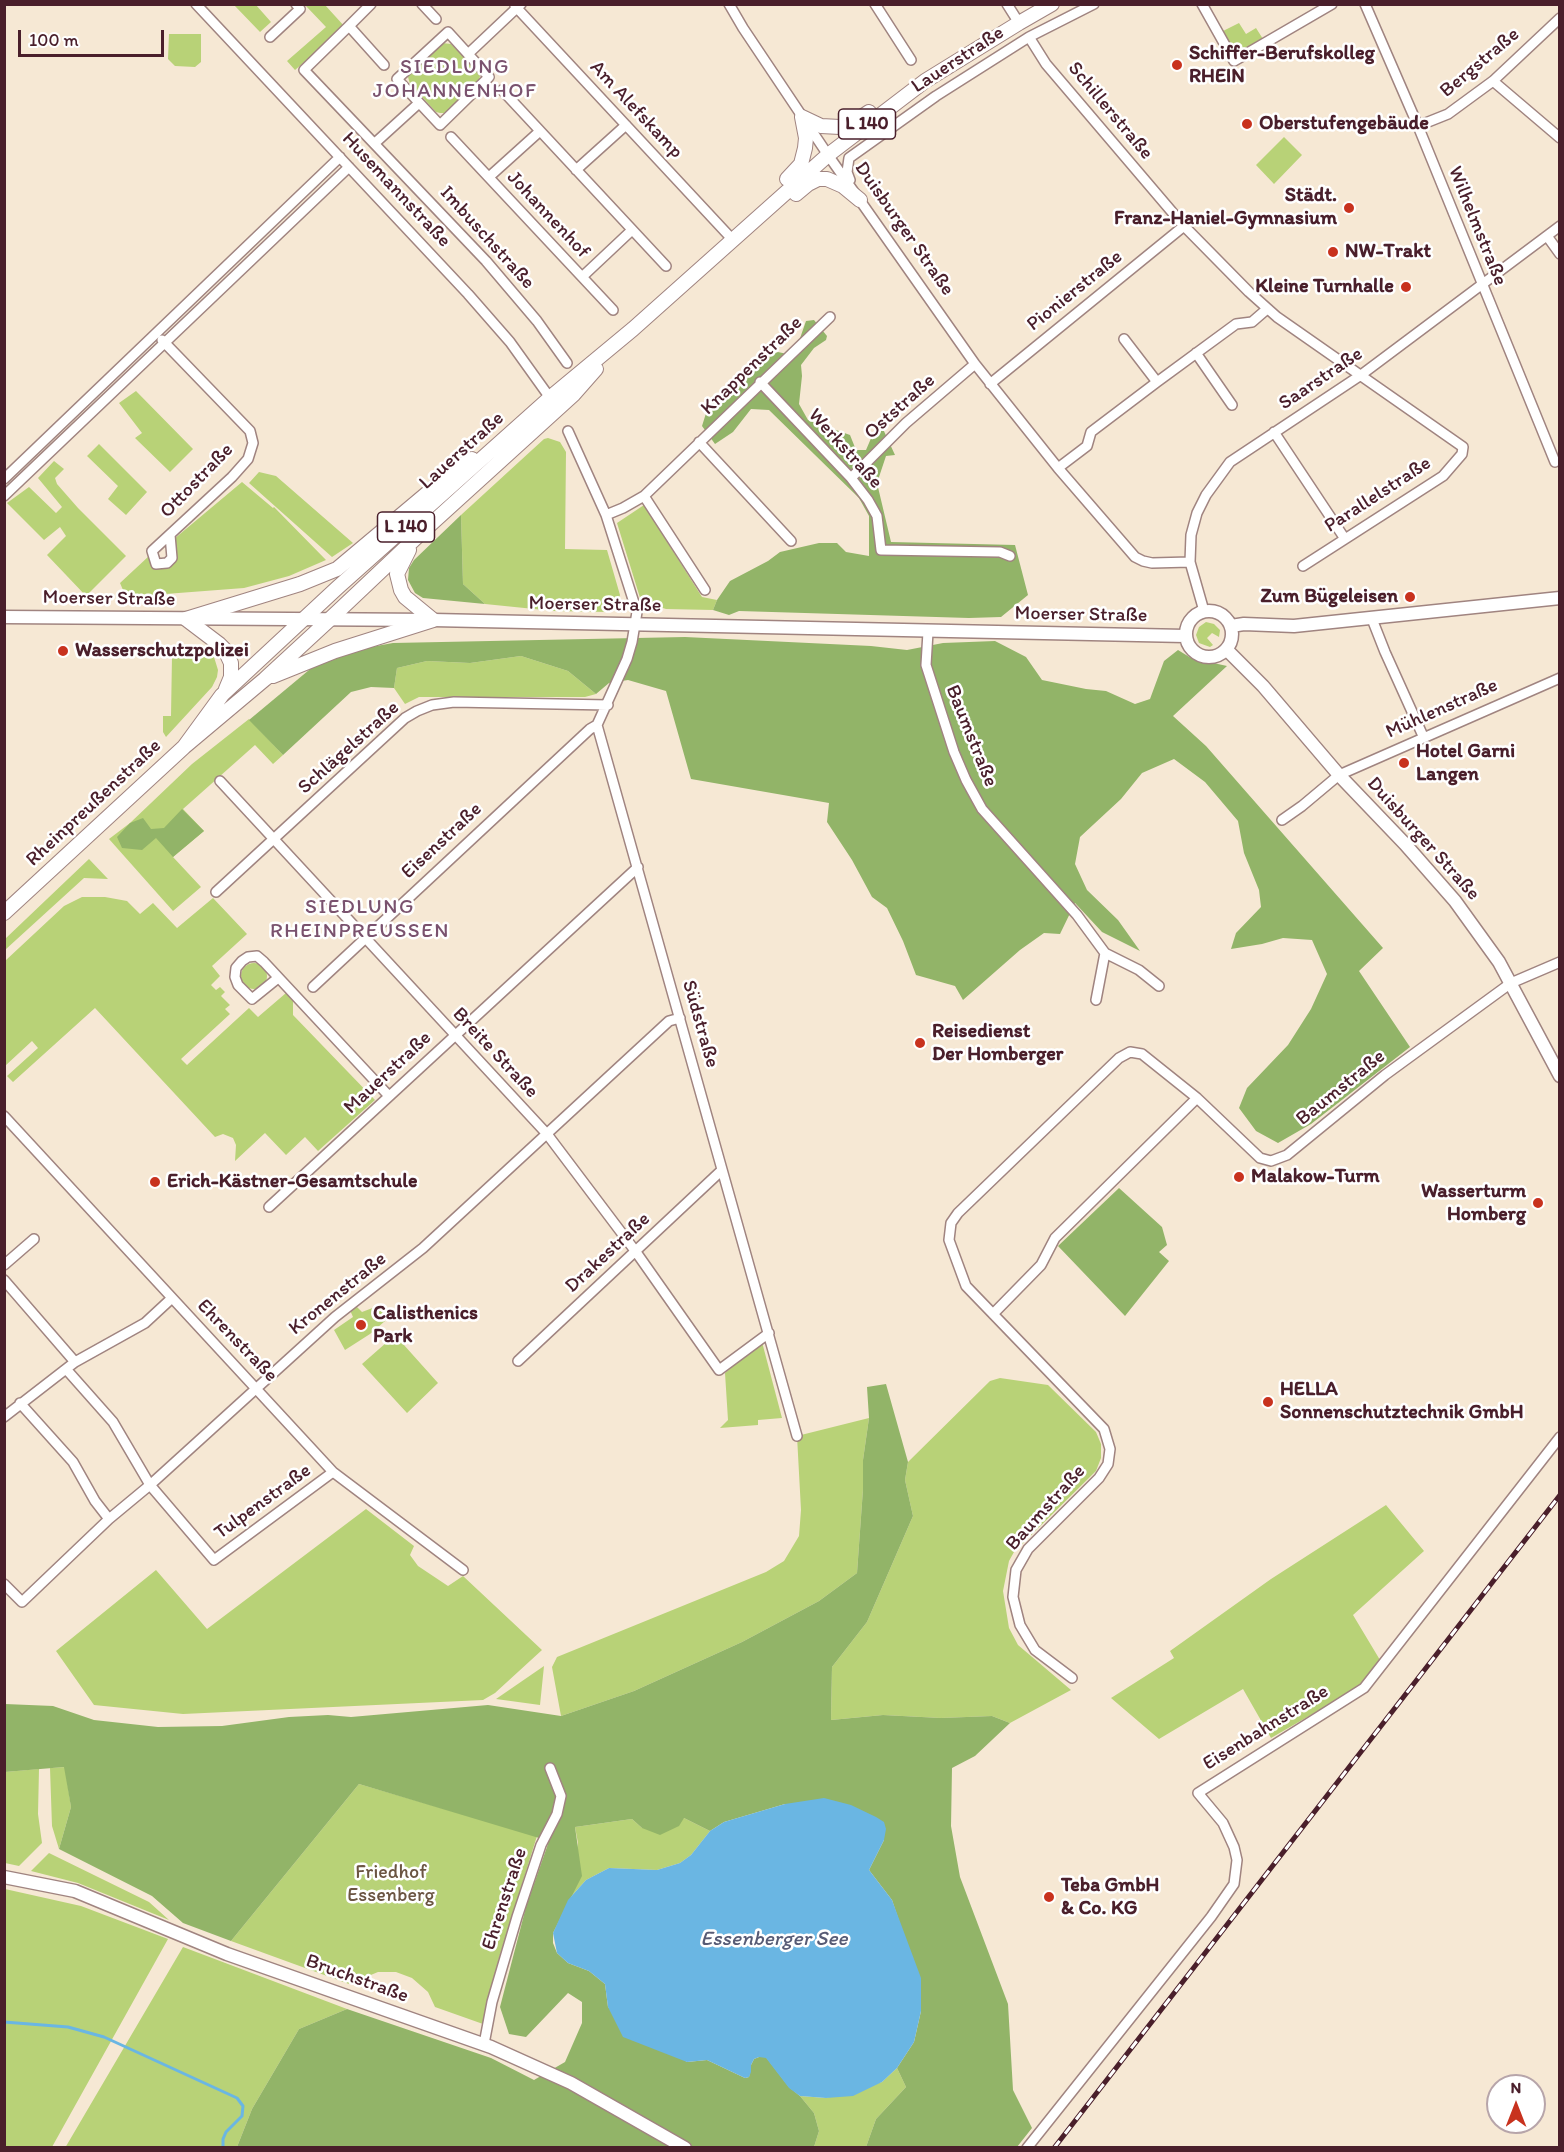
<!DOCTYPE html>
<html>
<head>
<meta charset="utf-8">
<style>
  body { margin:0 }
  #map { position:relative; width:1564px; height:2152px; overflow:hidden; background:#f6e8d4; font-family:Itim,sans-serif }
  canvas { display:block }
  .frame { position:absolute; inset:0; border:6px solid #4a1f2b; pointer-events:none }
  .north { position:absolute; left:1486px; top:2074px; width:60px; height:60px; box-sizing:border-box; background:#fff; border:2px solid #b7a5aa; border-radius:50%; rotate:0deg; font-size:16px; font-weight:700; line-height:24px; text-align:center; color:#4a1f2b }
  .north::after { content:''; display:block; margin:auto; width:21px; height:27px; background:#c8321e; clip-path:polygon(50% 0,100% 100%,50% 72%,0 100%) }
  .scale { position:absolute; left:18px; top:30px; width:146px; height:27px; box-sizing:border-box; border:3px solid #4a1f2b; border-top:0; padding-left:8px; font-size:18px; line-height:21px; white-space:nowrap; color:#4a1f2b; -webkit-text-stroke:4px #fff; paint-order:stroke }
</style>
</head>
<body>
<div id="map">
<canvas width="1564" height="2152"></canvas>
<div class="frame"></div>
<div class="north">N</div>
<div class="scale">100 m</div>
</div>
<script>
const ctx = document.querySelector('canvas').getContext('2d');
ctx.lineJoin = 'round';
function fillPath(path, color) { ctx.fillStyle = color; ctx.fill(path, 'evenodd'); }
const shape = rows => new Path2D(rows.map(r => 'M' + r).join(''));
function trace(path, color, width, dash) { ctx.strokeStyle = color; ctx.lineWidth = width; ctx.lineCap = dash ? 'butt' : 'round'; ctx.setLineDash(dash || []); ctx.stroke(path); }
function label(font, color, halo, rows, align = 'center') {
  ctx.font = font + ' Itim,sans-serif'; ctx.lineWidth = 5; ctx.setLineDash([]); ctx.textBaseline = 'middle'; ctx.strokeStyle = halo; ctx.fillStyle = color; for (const [text, x, y, turn = 0] of rows) {
    ctx.save(); ctx.translate(x, y); ctx.rotate((+turn || 0) * Math.PI / 180); ctx.textAlign = isNaN(turn) ? turn : align; if (halo) ctx.strokeText(text, 0, 0); ctx.fillText(text, 0, 0); ctx.restore();
  }
}
const green = shape([
  [234,5,256,5,271,22,260,32],
  [305,5,325,5,345,27,295,70,287,61,326,27],
  [1239,23,1246,34,1256,28,1263,39,1244,50,1234,50,1221,32],
  [169,34,201,34,201,62,195,67,175,66,168,59],
  [442,43,451,44,475,68,480,76,479,80,451,108,444,113,440,113,436,112,410,84,408,77,410,72],
  [1284,137,1302,155,1274,184,1256,165],
  [136,391,193,449,170,472,135,438,142,433,119,403],
  [548,438,560,442,566,452,565,549,607,550,620,595,616,607,609,612,554,611,485,604,463,584,461,515,544,439],
  [99,444,147,492,126,515,108,499,118,486,87,456],
  [54,461,64,469,55,478,57,484,78,508,126,556,86,596,47,555,66,536,60,527,44,540,7,503,29,487,56,513,62,507,38,478],
  [259,472,276,476,353,543,332,557,249,483],
  [242,482,273,508,274,507,326,560,289,576,244,588,126,597,120,583,149,556,155,568,170,568,175,558,174,539],
  [644,505,702,597,717,600,713,610,666,609,641,601,617,523],
  [1206,622,1214,624,1220,630,1219,637,1212,633,1207,638,1213,645,1210,647,1199,643,1196,635,1199,627],
  [165,647,205,649,214,657,218,670,217,677,212,687,166,737,163,732,163,716,171,716,172,656,165,650],
  [521,656,568,671,596,694,585,697,419,697,405,704,394,688,397,668,427,661,470,663],
  [249,719,283,755,273,764,255,745,183,809,204,831,173,857,201,887,173,911,109,839,130,823,192,764],
  [89,859,108,879,84,878,5,950,5,939],
  [82,897,105,897,127,901,140,914,153,903,177,928,213,898,247,934,212,966,220,976,211,985,216,990,220,987,225,992,221,996,230,1005,225,1009,230,1014,181,1059,187,1065,249,1008,258,1017,286,993,293,1001,293,1015,375,1100,318,1151,305,1137,286,1155,265,1133,235,1161,236,1145,233,1138,223,1134,215,1137,95,1008,13,1082,7,1076,38,1048,32,1041,5,1066,5,961,64,906],
  '241 976a13 13 0 1 1 26 0a13 13 0 1 1-26 0Z',
  [354,1304,362,1312,383,1304,392,1315,370,1334,345,1350,334,1330,353,1317,349,1308],
  [395,1335,438,1383,407,1413,362,1364],
  [762,1342,782,1418,758,1420,758,1425,720,1428,728,1420,725,1373],
  [1000,1378,1048,1385,1096,1432,1101,1444,1101,1458,1096,1471,1014,1552,1009,1561,1003,1591,1009,1628,1018,1645,1071,1690,1010,1723,992,1716,941,1718,883,1715,831,1720,832,1667,867,1622,913,1516,905,1480,908,1462,990,1381],
  [869,1418,863,1460,863,1489,857,1573,819,1601,742,1642,634,1691,561,1716,552,1667,557,1657,766,1572,784,1561,799,1536,801,1510,797,1436],
  [1386,1505,1424,1551,1353,1615,1380,1660,1361,1686,1271,1738,1243,1689,1159,1739,1111,1698,1174,1658,1170,1651,1271,1579],
  [366,1509,414,1546,410,1555,418,1566,448,1586,463,1576,542,1650,495,1693,483,1700,183,1714,94,1705,56,1651,156,1570,207,1629],
  [544,1666,540,1705,496,1699],
  [65,1767,71,1807,59,1849,52,1826,50,1768],
  [39,1769,38,1814,42,1843,19,1866,5,1863,5,1772],
  [359,1784,537,1836,499,1958,483,2024,435,2007,428,1992,412,1978,396,1972,378,1972,349,1984,231,1941],
  [684,1818,710,1831,691,1855,680,1863,657,1870,609,1868,586,1880,568,1900,572,1891,578,1843,575,1827,632,1819,642,1828],
  [49,1853,149,1902,169,1920,78,1883,31,1871],
  [5,1889,81,1906,168,1939,52,2147,5,2147],
  [183,1947,347,2009,299,2029,252,2109,237,2147,65,2148],
  [897,2068,906,2087,876,2119,866,2147,814,2147,819,2131,814,2113,800,2096,826,2098,882,2082]
]);
const forest = shape([
  [814,320,827,336,826,340,814,348,801,365,802,376,799,404,808,420,850,435,856,450,866,450,872,436,883,429,895,455,886,456,877,483,891,542,1015,545,1028,595,1001,617,969,618,739,611,729,615,713,610,717,600,730,581,768,561,780,552,819,543,837,543,846,552,869,556,869,516,859,498,769,410,751,409,733,432,715,444,702,426,708,407,754,370,757,363,770,355,778,352,787,354,798,344,806,321],
  [461,515,463,584,485,604,423,598,415,593,408,580,409,568,414,560],
  [685,637,871,646,907,650,943,643,995,641,1026,657,1042,680,1086,689,1106,691,1135,704,1150,699,1164,661,1178,650,1191,658,1227,666,1173,716,1206,746,1383,948,1359,971,1410,1047,1311,1124,1278,1143,1256,1131,1239,1108,1247,1088,1288,1045,1311,1009,1327,974,1312,940,1283,938,1262,944,1231,949,1236,933,1261,907,1259,890,1244,853,1238,821,1205,782,1174,759,1142,773,1121,799,1080,837,1075,864,1087,890,1118,920,1140,951,1102,932,1075,903,1060,934,1044,933,1020,950,963,1000,955,986,916,975,903,941,887,908,872,897,852,860,827,822,829,803,691,779,666,691,628,680,609,683,596,694,568,671,521,656,470,663,427,661,397,668,394,688,371,687,351,692,283,755,249,720,315,665,349,651,393,643],
  [182,809,204,831,173,857,156,838,142,850,122,848,117,837,130,823,143,818,151,829,164,828],
  [1119,1188,1162,1227,1167,1245,1159,1252,1169,1261,1125,1316,1058,1246],
  [886,1384,908,1462,905,1480,913,1516,867,1622,832,1667,831,1720,883,1715,941,1718,992,1716,1010,1723,975,1756,952,1768,951,1826,960,1877,1008,2004,1013,2090,1032,2128,1017,2147,866,2147,876,2119,906,2087,897,2068,914,2042,921,2011,904,1936,892,1900,869,1870,884,1840,785,1804,724,1822,710,1831,684,1818,679,1826,660,1835,642,1828,632,1819,575,1827,582,1876,553,1933,553,1943,557,1953,568,1963,589,1971,605,1984,608,2007,687,2062,707,2060,745,2078,749,2077,751,2065,754,2059,759,2057,766,2057,789,2087,800,2096,814,2113,819,2131,814,2147,237,2147,252,2109,299,2029,347,2009,491,2058,534,2080,565,2062,582,2023,582,2002,568,1993,526,2037,509,2034,500,2007,526,1907,549,1841,359,1784,231,1941,183,1923,152,1896,59,1849,71,1807,64,1767,5,1772,5,1704,53,1706,94,1720,158,1727,222,1726,289,1717,328,1715,351,1717,488,1705,561,1716,634,1691,742,1642,819,1601,857,1573,863,1489,863,1460,869,1418,867,1387]
]);
const water = shape([
  [824,1798,851,1805,876,1817,884,1822,886,1829,884,1840,869,1870,892,1900,921,1978,921,2011,914,2042,897,2068,882,2082,853,2096,826,2098,800,2096,789,2088,766,2058,759,2057,754,2059,751,2065,751,2072,749,2077,745,2078,707,2060,687,2062,623,2037,608,2007,605,1984,589,1971,568,1963,557,1953,553,1933,568,1900,586,1880,609,1868,657,1870,680,1863,691,1855,710,1831,724,1822,785,1804]
]);
const stream = shape([
  [4,2022,68,2027,104,2037,237,2098,243,2106,242,2116,226,2132,223,2139,223,2148]
]);
const street = shape([
  [196,4,468,294,510,342,553,402],
  [371,4,349,26,384,65],
  [422,4,436,19],
  [729,4,743,28,828,155,975,364,1058,468,1135,557,1143,561,1152,563,1190,562],
  [875,4,911,60],
  [1007,4,1019,23],
  [1202,4,1234,61,1332,4],
  [1365,4,1418,126,1555,462],
  [515,6,732,239],
  [349,26,304,70,486,261,537,321,567,363],
  [270,37,300,9,296,4],
  [1029,37,1046,64,1184,226,1249,292,1277,317,1463,447,1462,454,1443,476,1303,566],
  [468,54,448,32,397,79,440,125,489,77,468,54,521,4],
  [1493,81,1560,138],
  [502,90,666,266],
  [1418,126,1448,114,1493,81,1560,18],
  [451,137,613,310],
  [375,143,419,103],
  [576,170,626,125],
  [489,177,540,131],
  [850,180,847,172,849,158,936,96,1029,37,1094,4],
  [1547,236,1560,254],
  [582,277,632,230],
  [1124,339,1157,382],
  [162,340,250,431,253,443,248,459,232,477,152,551,156,564,167,563,172,558,170,535],
  [1196,353,1232,405],
  [760,382,851,478,868,500,877,516,881,550,1000,552,1010,556],
  [990,384,1184,226],
  [568,431,606,515,637,612,632,642,627,659,597,725,797,1436],
  [1274,432,1345,539],
  [699,442,791,541],
  [1058,468,1087,446,1091,432,1157,382,1236,324,1252,322,1267,309],
  [851,478,906,423,975,364],
  [4,479,340,157],
  [4,496,349,167],
  [644,496,705,590],
  [606,515,623,508,644,496,830,317],
  [1204,611,1190,562,1191,535,1197,513,1206,495,1230,462,1361,375,1560,226],
  [1372,619,1385,652,1423,736],
  [928,632,926,665,954,752,966,780,982,809,1077,915,1105,953,1096,1000],
  [220,781,547,1134,636,1252,719,1370,769,1333],
  [1282,820,1302,806,1339,775,1560,678],
  [216,892,405,718,417,711,432,705,454,702,608,705],
  [1105,953,1139,970,1159,986],
  [278,978,252,999,238,985,235,977,236,968,242,961,248,957,257,956,264,962,389,1096],
  [313,987,590,729,597,725],
  [4,1116,333,1472,463,1570],
  [269,1207,638,867],
  [4,1265,34,1239],
  [4,1280,75,1362],
  [993,1314,1041,1265,1055,1238,1197,1098],
  [518,1361,722,1170],
  [66,1369,113,1422,150,1485,214,1560,333,1472],
  [20,1403,73,1462,95,1501,109,1519],
  [4,1417,75,1362,145,1323,172,1298],
  [4,1584,22,1602,109,1519,150,1485,335,1317,423,1248,669,1021,680,1018],
  [1072,1678,1035,1650,1020,1625,1013,1597,1016,1570,1028,1549,1099,1478,1108,1464,1110,1449,1104,1429,966,1286,949,1240,951,1223,958,1213,1119,1058,1130,1052,1142,1054,1197,1098,1260,1158,1271,1161,1287,1155,1385,1075,1511,983,1560,962],
  [484,2044,492,2002,517,1917,541,1845,557,1814,561,1796,550,1768],
  [1027,2148,1211,1917,1234,1884,1237,1860,1234,1847,1223,1823,1198,1793,1364,1688,1560,1437]
]);
const secondary = shape([
  '1186 634a23 23 0 1 1 46 0a23 23 0 1 1-46 0Z',
  [4,617,433,620,1185,636],
  [1231,626,1244,624,1294,626,1560,598],
  [1227,650,1263,686,1339,775,1405,844,1455,901,1499,962,1560,1076],
  [4,1877,75,1891,227,1954,491,2047,571,2083,685,2148]
]);
const primary = shape([
  [802,117,821,126,840,127,857,120,869,112],
  [787,179,801,164,805,148,806,138,802,117],
  [796,194,808,184,818,179,827,179,843,186,860,200],
  [409,550,397,574,401,590,405,597,433,620],
  [186,619,300,584,337,569,455,470,472,459],
  [186,619,219,644,225,650,231,663,231,677,226,689],
  [273,676,335,651,433,620],
  [184,747,222,695,337,588,551,397,633,329,828,155,925,81,1019,23,1052,4],
  [4,913,184,747,265,679,329,620,420,534,574,394,596,369]
]);
const rail = shape([
  [1054,2148,1560,1495]
]);
const markers = [
  [1177,65,6,"#c8321e"],
  [1247,124,6,"#c8321e"],
  [1349,208,6,"#c8321e"],
  [1333,252,6,"#c8321e"],
  [1406,287,6,"#c8321e"],
  [1410,597,6,"#c8321e"],
  [63,651,6,"#c8321e"],
  [1404,763,6,"#c8321e"],
  [920,1043,6,"#c8321e"],
  [1239,1177,6,"#c8321e"],
  [155,1182,6,"#c8321e"],
  [1538,1203,6,"#c8321e"],
  [361,1325,6,"#c8321e"],
  [1268,1402,6,"#c8321e"],
  [1049,1897,6,"#c8321e"]
];
const shields = [
  [867,124,57],
  [406,527,57]
];
const shieldNames = [
  ["L 140",867,124],
  ["L 140",406,527]
];
const poiNames = [
  ["Schiffer-Berufskolleg",1189,54],
  ["RHEIN",1189,77],
  ["Oberstufengebäude",1259,124],
  ["Städt.",1337,196,"right"],
  ["Franz-Haniel-Gymnasium",1337,219,"right"],
  ["NW-Trakt",1345,252],
  ["Kleine Turnhalle",1394,287,"right"],
  ["Zum Bügeleisen",1398,597,"right"],
  ["Wasserschutzpolizei",75,651],
  ["Hotel Garni",1416,752],
  ["Langen",1416,775],
  ["Reisedienst",932,1032],
  ["Der Homberger",932,1055],
  ["Malakow-Turm",1251,1177],
  ["Erich-Kästner-Gesamtschule",167,1182],
  ["Wasserturm",1526,1192,"right"],
  ["Homberg",1526,1215,"right"],
  ["Calisthenics",373,1314],
  ["Park",373,1337],
  ["HELLA",1280,1390],
  ["Sonnenschutztechnik GmbH",1280,1413],
  ["Teba GmbH",1061,1886],
  ["& Co. KG",1061,1909]
];
const streetNames = [
  ["Lauerstraße",958,60,-33],
  ["Bergstraße",1480,63,-40],
  ["Am Alefskamp",636,110,47],
  ["Schillerstraße",1110,111,50],
  ["Husemannstraße",396,190,47],
  ["Johannenhof",548,215,47],
  ["Wilhelmstraße",1477,226,68],
  ["Duisburger Straße",904,229,55],
  ["Imbuschstraße",487,238,48],
  ["Pionierstraße",1075,291,-39],
  ["Knappenstraße",752,366,-44],
  ["Saarstraße",1321,379,-34],
  ["Oststraße",900,407,-42],
  ["Werkstraße",845,449,48],
  ["Lauerstraße",462,451,-42],
  ["Ottostraße",197,481,-46],
  ["Parallelstraße",1378,495,-33],
  ["Moerser Straße",109,599,1],
  ["Moerser Straße",595,605,1],
  ["Moerser Straße",1081,615,1],
  ["Mühlenstraße",1442,709,-24],
  ["Baumstraße",971,736,68],
  ["Schlägelstraße",349,748,-42],
  ["Rheinpreußenstraße",94,803,-43],
  ["Duisburger Straße",1423,839,48],
  ["Eisenstraße",442,841,-43],
  ["Südstraße",700,1024,74],
  ["Breite Straße",495,1053,47],
  ["Mauerstraße",388,1073,-43],
  ["Baumstraße",1341,1088,-39],
  ["Drakestraße",608,1253,-43],
  ["Kronenstraße",338,1294,-39],
  ["Ehrenstraße",237,1341,46],
  ["Tulpenstraße",263,1502,-36],
  ["Baumstraße",1046,1508,-48],
  ["Eisenbahnstraße",1266,1728,-32],
  ["Ehrenstraße",505,1899,-72],
  ["Bruchstraße",357,1979,20]
];
const parkNames = [
  ["Friedhof",391,1873],
  ["Essenberg",391,1896]
];
const neighbourhoodNames = [
  ["SIEDLUNG",455,68],
  ["JOHANNENHOF",455,92],
  ["SIEDLUNG",360,908],
  ["RHEINPREUSSEN",360,932]
];
const waterNames = [
  ["Essenberger See",774,1940]
];
fillPath(green, '#b8d277');
fillPath(forest, '#92b468');
fillPath(water, '#6ab6e3');
trace(stream, '#6ab6e3', 3);
trace(street, '#a08480', 12);
trace(secondary, '#a08480', 15);
trace(primary, '#a08480', 16);
trace(street, '#fff', 9);
trace(secondary, '#fff', 12);
trace(primary, '#fff', 14);
trace(rail, '#4a1f2b', 5);
trace(rail, '#fff', 3, [9]);
for (const [x, y, r, color] of markers) { const dot = new Path2D(); dot.arc(x, y, r, 0, 2 * Math.PI); ctx.fillStyle = color; ctx.fill(dot); trace(dot, '#fff', 2); }
for (const [x, y, w] of shields) { const box = new Path2D(); box.roundRect(x - w / 2, y - 15, w, 30, 4.5); ctx.fillStyle = '#fff'; ctx.fill(box); trace(box, '#4a1f2b', 1.5); }
label('bold 18px', '#4a1f2b', null, shieldNames);
label('bold 20px', '#4a1f2b', '#fff', poiNames, 'left');
label('20px', '#4a1f2b', '#fff', streetNames);
label('20px', '#6b5542', '#fff', parkNames);
ctx.letterSpacing = '1.5px';
label('21px', '#7a526e', '#fff', neighbourhoodNames);
ctx.letterSpacing = '0px';
label('italic 21px', '#575b75', '#fff', waterNames);
</script>
</body>
</html>
